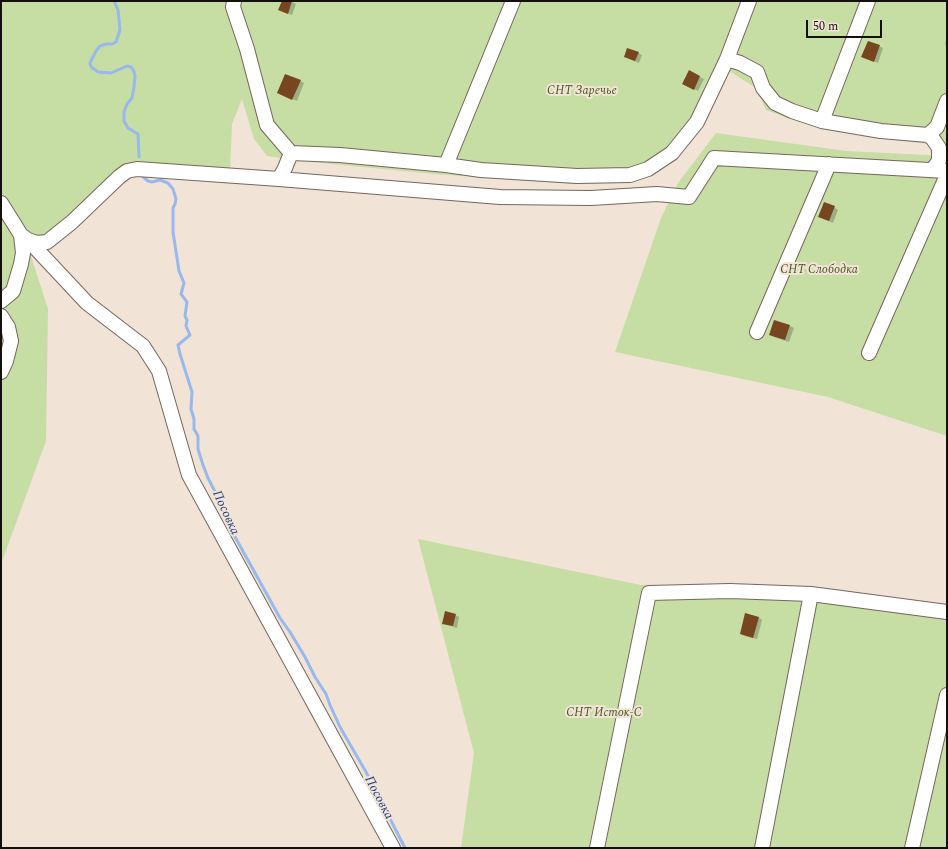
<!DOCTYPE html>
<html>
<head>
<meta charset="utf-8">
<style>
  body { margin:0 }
  #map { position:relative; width:948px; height:849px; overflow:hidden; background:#f2e3d7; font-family:Spectral,serif }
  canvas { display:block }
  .frame { position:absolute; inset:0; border:2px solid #140f0b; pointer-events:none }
  .scale { position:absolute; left:806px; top:20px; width:76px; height:18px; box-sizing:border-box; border:2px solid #140f0b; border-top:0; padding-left:5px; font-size:12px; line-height:14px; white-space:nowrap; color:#140f0b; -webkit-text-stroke:3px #f2e3d7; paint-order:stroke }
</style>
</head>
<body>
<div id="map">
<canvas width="948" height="849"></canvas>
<div class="frame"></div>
<div class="scale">50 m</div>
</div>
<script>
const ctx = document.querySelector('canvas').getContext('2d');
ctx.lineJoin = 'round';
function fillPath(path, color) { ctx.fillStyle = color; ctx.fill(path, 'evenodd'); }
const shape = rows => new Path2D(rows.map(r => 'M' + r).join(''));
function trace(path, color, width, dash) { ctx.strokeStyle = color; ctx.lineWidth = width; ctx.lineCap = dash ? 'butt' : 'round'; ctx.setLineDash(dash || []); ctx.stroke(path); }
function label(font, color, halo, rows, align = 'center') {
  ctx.font = font + ' Spectral,serif'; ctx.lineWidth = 4; ctx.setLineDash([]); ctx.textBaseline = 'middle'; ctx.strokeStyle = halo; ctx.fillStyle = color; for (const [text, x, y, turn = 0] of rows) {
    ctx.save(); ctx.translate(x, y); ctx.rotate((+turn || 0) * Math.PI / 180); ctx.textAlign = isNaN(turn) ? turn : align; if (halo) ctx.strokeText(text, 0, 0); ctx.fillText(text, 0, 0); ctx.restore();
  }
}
const green = shape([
  [1,1,947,1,947,146,876,138,833,130,793,120,766,110,756,88,729,71,707,118,676,161,630,182,573,184,434,174,301,161,267,156,254,139,242,99,232,124,230,171,125,164,81,204,42,238,28,231,1,192],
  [716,133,846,151,947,156,947,436,828,397,615,352,661,218,678,183],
  [1,211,29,250,48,309,46,441,1,564],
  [418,539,641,585,807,588,947,606,947,848,461,848,474,753]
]);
const shadow = shape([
  [283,1,290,1,296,4,292,15,283,12],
  [947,37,947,45,945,44],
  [879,46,883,48,878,63,863,57],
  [638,53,642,55,639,63,629,59],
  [690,72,704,79,698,91,688,86],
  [300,81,304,83,297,101,282,95],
  [834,207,838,210,833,223,823,219],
  [774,321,790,326,794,328,789,342,774,337,770,334],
  [455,615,459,617,457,628,447,625,443,623],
  [758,617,762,620,757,639,745,636,741,634]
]);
const stream = shape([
  [114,1,118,10,120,30,116,42,112,44,106,44,100,46,96,51,90,63,91,67,98,72,111,73,127,66,131,67,134,71,135,76,134,87,132,98,127,104,124,112,124,121,128,128,138,134,139,157],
  [142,176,148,181,152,182,160,180,168,183,173,189,176,199,175,204,173,208,173,232,179,271,184,283,181,294,187,302,185,316,187,320,186,326,190,335,178,345,180,354,192,392,191,409,194,419,194,429,198,436,198,449,203,465,208,478,222,505,226,518,232,526,234,535,280,618,290,632,305,657,315,677,326,694,330,705,340,727,366,772,405,848]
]);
const building = shape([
  [282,1,292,1,288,14,278,10],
  [868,41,880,45,874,62,861,57],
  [627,48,639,52,635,61,624,57],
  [689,70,700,76,694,90,682,84],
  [285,74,301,80,292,100,277,93],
  [824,202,835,206,829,221,818,217],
  [774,320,790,325,785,340,769,335],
  [445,611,456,614,453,626,442,624],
  [745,613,759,617,753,638,740,634]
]);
const minor = shape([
  [234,1,233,7,247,49,267,125,291,153],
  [727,59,740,63,757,72,763,88,775,103,792,111,822,121,868,1],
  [822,121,881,131,928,135,937,127,947,101],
  [928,135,933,139,939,148,939,161,932,170],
  [446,165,513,1],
  [279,179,285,168,291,153,340,155,446,165,481,170,577,176,630,175,648,169,672,153,697,122,727,59,749,1],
  [1,203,21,235,28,240,37,243,47,242,72,222,119,177,127,171,137,169,279,179,500,197,591,198,657,194,689,197,714,158,947,171],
  [28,240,87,303,143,346,159,371,189,475,393,848],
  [1,301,13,291,21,264,23,253,21,235],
  [1,316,8,327,11,341,6,361,1,372],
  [757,332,829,164],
  [869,353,947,175],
  [597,848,649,593,730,591,811,594,947,612],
  [762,848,811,594],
  [912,848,947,695]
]);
const parkNames = [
  ["СНТ Заречье",582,92],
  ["СНТ Слободка",819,271],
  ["СНТ Исток-С",604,714]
];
const waterNames = [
  ["Посовка",225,513,65],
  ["Посовка",378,798,62]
];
fillPath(green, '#c6dda4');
fillPath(shadow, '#0003');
trace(stream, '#97b9ee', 3);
fillPath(building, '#774620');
trace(minor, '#74675c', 16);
trace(minor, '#fff', 14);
label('italic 12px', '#435819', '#f2e3d7', parkNames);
label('italic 13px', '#173f7d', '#f2e3d7', waterNames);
</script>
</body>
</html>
